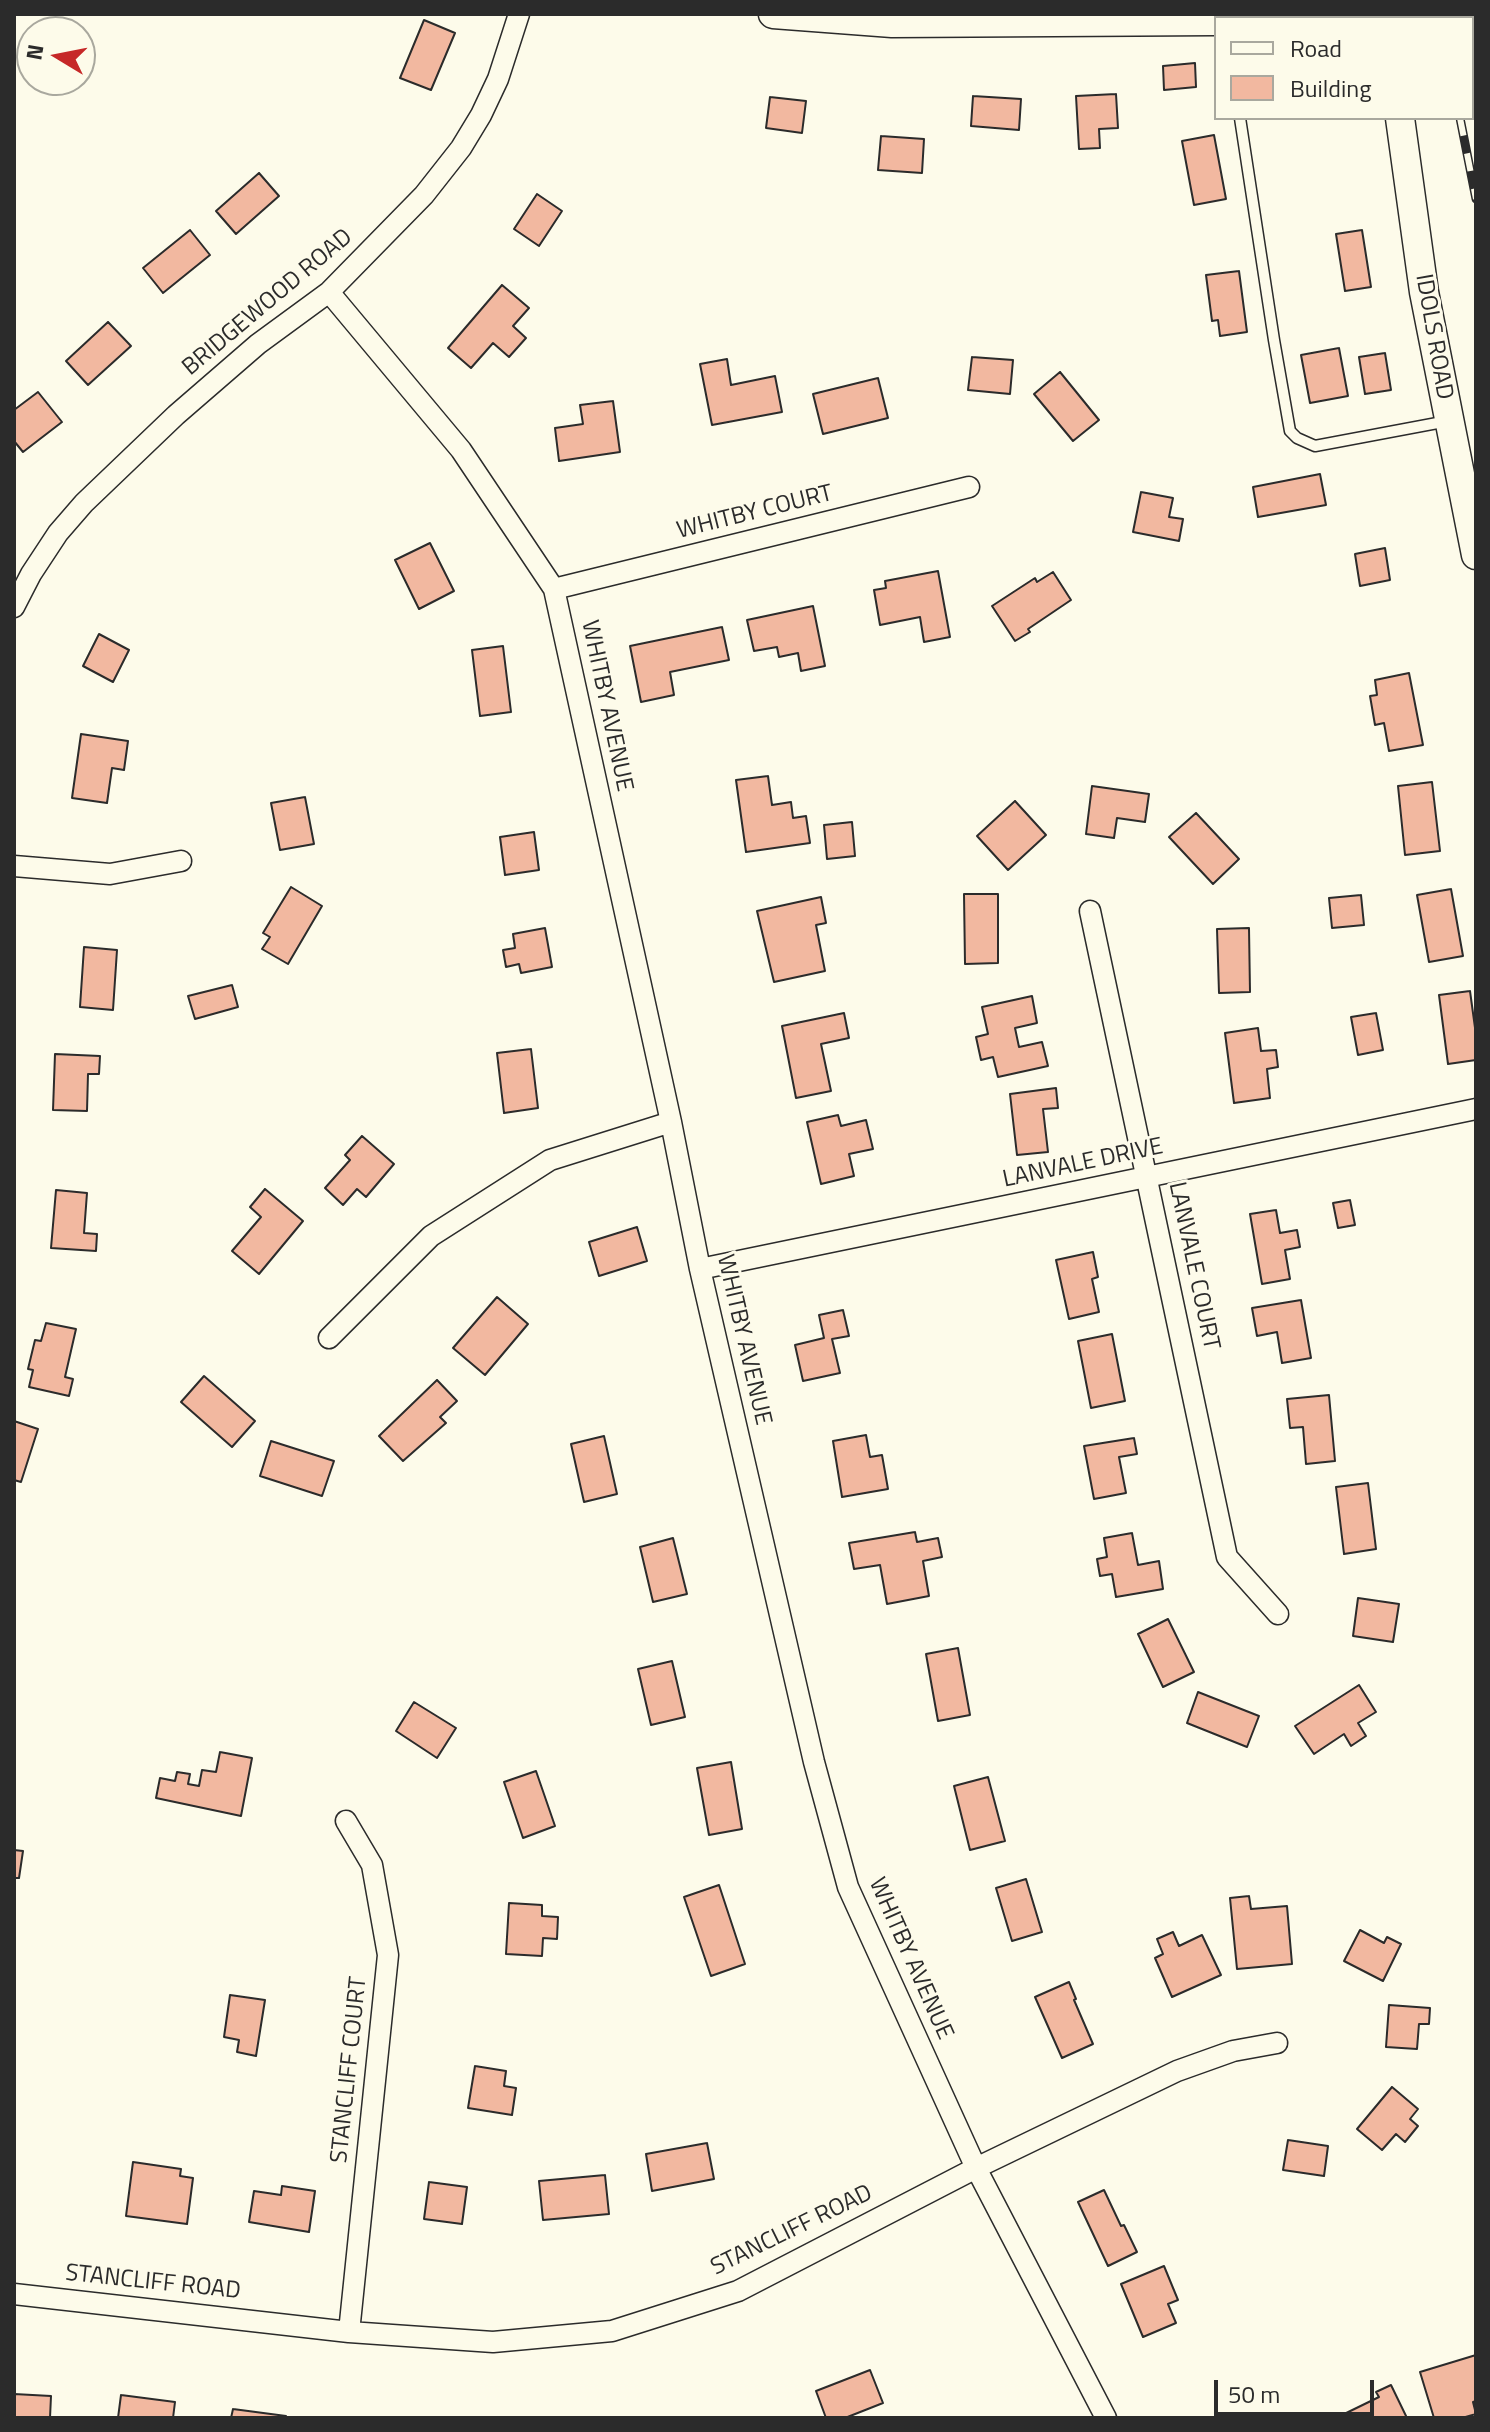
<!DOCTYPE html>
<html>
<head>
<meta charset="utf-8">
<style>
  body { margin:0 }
  #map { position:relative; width:1490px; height:2432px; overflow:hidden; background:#fdfbea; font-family:"Titillium Web",sans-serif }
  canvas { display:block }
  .frame { position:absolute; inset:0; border:16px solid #2b2b2b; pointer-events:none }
  .legend { position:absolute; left:1214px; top:16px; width:260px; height:104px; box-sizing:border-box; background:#fdfbea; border:2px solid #a9a89e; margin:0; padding:10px 14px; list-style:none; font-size:24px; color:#2b2b2b }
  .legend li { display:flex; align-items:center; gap:16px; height:40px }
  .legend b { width:40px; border:2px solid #a9a89e }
  .north { position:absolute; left:16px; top:16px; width:80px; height:80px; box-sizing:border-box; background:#fdfbea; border:2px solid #a9a89e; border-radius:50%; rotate:280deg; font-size:22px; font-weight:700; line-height:32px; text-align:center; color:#2b2b2b }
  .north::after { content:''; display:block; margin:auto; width:28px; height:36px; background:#c62828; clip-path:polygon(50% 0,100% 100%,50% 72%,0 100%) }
  .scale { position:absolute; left:1214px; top:2380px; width:160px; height:36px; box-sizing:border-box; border:4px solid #2b2b2b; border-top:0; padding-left:10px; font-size:24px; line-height:28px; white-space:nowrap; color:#2b2b2b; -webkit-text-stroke:6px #fdfbea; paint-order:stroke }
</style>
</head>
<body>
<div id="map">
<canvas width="1490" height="2432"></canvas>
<div class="frame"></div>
<ul class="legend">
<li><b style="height:10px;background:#fdfbea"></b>Road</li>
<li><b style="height:22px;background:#f2b8a0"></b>Building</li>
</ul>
<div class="north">N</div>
<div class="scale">50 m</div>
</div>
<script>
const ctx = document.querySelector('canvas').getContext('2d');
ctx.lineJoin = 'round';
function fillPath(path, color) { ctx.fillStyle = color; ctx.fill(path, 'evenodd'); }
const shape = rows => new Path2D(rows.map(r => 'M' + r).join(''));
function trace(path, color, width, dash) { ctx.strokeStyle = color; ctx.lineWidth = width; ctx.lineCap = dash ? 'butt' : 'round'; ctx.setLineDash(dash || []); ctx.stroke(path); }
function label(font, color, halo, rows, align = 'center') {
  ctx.font = font + ' "Titillium Web",sans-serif'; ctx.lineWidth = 6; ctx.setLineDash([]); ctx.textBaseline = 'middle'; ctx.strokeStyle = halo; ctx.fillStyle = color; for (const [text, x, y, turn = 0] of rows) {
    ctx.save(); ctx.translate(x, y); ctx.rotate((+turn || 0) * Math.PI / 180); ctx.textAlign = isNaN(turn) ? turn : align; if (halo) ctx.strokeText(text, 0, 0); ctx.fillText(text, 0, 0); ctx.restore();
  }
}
const building = shape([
  [424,20,455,33,431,90,400,78,424,20],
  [1195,63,1196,87,1164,90,1163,66,1195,63],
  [1116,94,1118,128,1099,129,1100,148,1079,149,1076,96,1116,94],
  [973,96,1021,99,1019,130,971,126,973,96],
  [770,97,806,101,802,133,766,128,770,97],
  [1214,135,1226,199,1194,205,1182,141,1214,135],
  [881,136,924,139,922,173,878,170,881,136],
  [259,173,279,196,236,234,216,211,259,173],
  [537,194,562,211,539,246,514,229,537,194],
  [190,230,210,255,163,293,143,268,190,230],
  [1362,230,1371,287,1345,291,1336,234,1362,230],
  [1239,271,1247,332,1220,336,1218,320,1212,321,1206,275,1239,271],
  [502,285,529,308,513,326,526,338,509,357,493,343,471,368,448,348,502,285],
  [108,322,131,346,88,385,66,361,108,322],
  [1339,348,1348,396,1310,403,1301,355,1339,348],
  [1385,353,1391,390,1365,394,1359,357,1385,353],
  [972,357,1013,360,1010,394,968,390,972,357],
  [727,359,731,385,775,376,782,412,712,425,700,364,727,359],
  [1060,372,1099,420,1073,441,1034,394,1060,372],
  [878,378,888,418,823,434,813,394,878,378],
  [38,392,62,422,23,452,14,441,14,410,38,392],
  [613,401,620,452,559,461,555,428,583,424,580,405,613,401],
  [1320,474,1326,505,1258,517,1253,487,1320,474],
  [1141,492,1173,498,1169,517,1183,519,1179,541,1133,532,1141,492],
  [430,543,454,591,419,609,395,560,430,543],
  [1385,548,1390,580,1360,586,1355,554,1385,548],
  [938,571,950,637,924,642,920,617,880,625,874,590,886,588,885,581,938,571],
  [1053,572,1071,600,1028,629,1030,632,1015,641,992,606,1035,578,1037,582,1053,572],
  [813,606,825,666,801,671,798,653,779,657,777,647,754,651,747,620,813,606],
  [722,627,729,660,670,672,674,695,641,702,630,646,722,627],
  [99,634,129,650,113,682,83,666,99,634],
  [503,646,511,712,480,716,472,650,503,646],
  [1409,673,1423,745,1389,751,1384,723,1375,725,1370,696,1377,695,1375,680,1409,673],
  [81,734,128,741,124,770,112,768,107,803,72,798,81,734],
  [768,776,772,805,791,802,793,818,806,816,810,843,746,852,736,780,768,776],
  [1432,782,1440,851,1405,855,1398,786,1432,782],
  [1092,786,1149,794,1145,822,1117,818,1114,838,1086,834,1092,786],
  [305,797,314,844,280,850,271,803,305,797],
  [1015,801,1046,835,1008,870,977,836,1015,801],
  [1196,813,1239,859,1213,884,1169,837,1196,813],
  [852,822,855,856,827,859,824,825,852,822],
  [534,832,539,870,505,875,500,837,534,832],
  [291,887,322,906,288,964,262,949,270,937,263,933,291,887],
  [1451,889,1463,956,1429,962,1417,895,1451,889],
  [964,894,998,894,998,963,965,964,964,894],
  [1361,895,1364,925,1332,928,1329,898,1361,895],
  [821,897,826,923,816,925,825,971,774,982,757,911,821,897],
  [545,928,552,967,521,973,519,964,506,967,503,950,515,948,513,934,545,928],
  [1249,928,1250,992,1219,993,1217,929,1249,928],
  [84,947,117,950,113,1010,80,1007,84,947],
  [232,985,238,1007,195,1019,188,996,232,985],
  [1470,991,1476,1035,1476,1060,1448,1064,1439,995,1470,991],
  [1032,996,1037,1023,1015,1028,1019,1047,1042,1042,1048,1066,998,1077,993,1057,981,1060,976,1037,988,1034,982,1007,1032,996],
  [844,1013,849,1038,821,1044,831,1091,796,1098,782,1026,844,1013],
  [1376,1013,1383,1050,1358,1055,1351,1017,1376,1013],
  [1258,1028,1261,1051,1276,1050,1278,1067,1267,1069,1270,1098,1234,1103,1225,1033,1258,1028],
  [531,1049,538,1108,504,1113,497,1053,531,1049],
  [55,1054,100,1056,99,1074,88,1074,87,1111,53,1110,55,1054],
  [1056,1088,1058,1108,1043,1109,1048,1152,1017,1155,1010,1094,1056,1088],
  [838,1115,841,1126,866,1120,873,1149,849,1154,854,1176,821,1184,807,1122,838,1115],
  [362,1136,394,1164,366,1197,357,1189,343,1205,325,1188,350,1160,345,1155,362,1136],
  [265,1189,303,1221,259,1274,232,1251,261,1217,250,1207,265,1189],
  [56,1190,87,1193,84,1233,97,1234,96,1251,51,1248,56,1190],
  [1350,1200,1355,1225,1338,1228,1333,1203,1350,1200],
  [1276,1210,1280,1233,1297,1230,1300,1247,1285,1250,1290,1279,1262,1284,1250,1214,1276,1210],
  [637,1227,647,1261,599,1276,589,1242,637,1227],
  [1093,1252,1098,1277,1092,1279,1099,1312,1069,1319,1056,1260,1093,1252],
  [497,1297,528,1324,485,1375,453,1348,497,1297],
  [1301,1300,1311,1358,1282,1363,1277,1332,1257,1336,1252,1308,1301,1300],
  [843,1310,849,1336,832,1339,840,1373,803,1381,795,1345,824,1338,819,1315,843,1310],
  [46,1323,76,1329,65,1377,73,1379,69,1396,29,1387,33,1370,28,1369,35,1340,41,1341,46,1323],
  [1112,1334,1125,1401,1091,1408,1078,1341,1112,1334],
  [204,1376,255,1421,232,1447,181,1402,204,1376],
  [437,1380,457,1401,440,1417,446,1423,403,1461,379,1436,437,1380],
  [1329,1395,1335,1461,1306,1464,1303,1427,1290,1428,1287,1399,1329,1395],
  [14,1421,38,1429,21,1482,14,1480,14,1421],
  [866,1435,870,1457,882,1455,888,1489,842,1497,833,1441,866,1435],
  [604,1436,617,1494,584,1502,571,1444,604,1436],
  [1134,1438,1137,1454,1119,1457,1126,1493,1094,1499,1084,1446,1134,1438],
  [271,1441,334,1461,322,1496,260,1476,271,1441],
  [1368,1483,1376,1549,1344,1554,1336,1487,1368,1483],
  [915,1532,917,1542,938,1538,942,1557,923,1561,929,1596,887,1604,880,1565,854,1569,849,1543,915,1532],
  [1132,1533,1138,1565,1159,1561,1163,1589,1116,1597,1112,1574,1100,1576,1097,1559,1107,1557,1104,1538,1132,1533],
  [673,1538,687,1594,653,1602,640,1547,673,1538],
  [1358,1598,1399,1604,1393,1642,1353,1636,1358,1598],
  [1168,1619,1194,1672,1163,1687,1138,1634,1168,1619],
  [958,1648,970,1715,938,1721,926,1654,958,1648],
  [672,1661,685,1717,651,1725,638,1669,672,1661],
  [1359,1685,1376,1712,1358,1723,1366,1736,1351,1746,1344,1734,1314,1754,1295,1726,1359,1685],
  [1198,1692,1259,1716,1247,1747,1187,1723,1198,1692],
  [414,1702,456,1728,437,1758,396,1731,414,1702],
  [220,1752,252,1758,241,1816,156,1798,160,1778,175,1781,177,1772,190,1774,188,1784,199,1786,202,1770,216,1772,220,1752],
  [731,1762,742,1829,709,1835,697,1768,731,1762],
  [536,1771,555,1826,523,1838,504,1782,536,1771],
  [988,1777,1005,1841,970,1850,954,1786,988,1777],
  [14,1850,23,1851,19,1878,14,1878,14,1850],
  [1026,1879,1042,1932,1012,1941,996,1888,1026,1879],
  [719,1885,745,1964,711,1976,684,1897,719,1885],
  [1249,1896,1251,1909,1287,1906,1292,1964,1237,1969,1230,1898,1249,1896],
  [509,1903,542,1905,542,1916,558,1917,557,1939,543,1938,542,1956,506,1954,509,1903],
  [1360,1930,1384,1943,1387,1937,1401,1944,1383,1981,1344,1961,1360,1930],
  [1173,1932,1179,1946,1202,1935,1221,1975,1172,1997,1155,1958,1163,1954,1157,1939,1173,1932],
  [1069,1982,1076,1999,1074,2000,1093,2044,1062,2058,1035,1997,1069,1982],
  [230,1995,265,2000,256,2056,237,2052,239,2040,224,2037,230,1995],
  [1389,2005,1430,2008,1429,2024,1419,2024,1417,2049,1386,2047,1389,2005],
  [475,2066,506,2071,504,2086,516,2088,512,2115,468,2108,475,2066],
  [1392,2087,1418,2109,1410,2119,1418,2126,1405,2142,1396,2134,1382,2150,1357,2129,1392,2087],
  [1288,2140,1328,2146,1324,2176,1283,2170,1288,2140],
  [707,2143,714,2179,652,2191,646,2154,707,2143],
  [133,2162,181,2169,180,2176,193,2178,187,2224,126,2216,133,2162],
  [605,2175,609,2214,543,2220,539,2181,605,2175],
  [429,2182,467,2187,462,2224,424,2219,429,2182],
  [282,2186,315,2191,309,2232,249,2222,254,2191,281,2195,282,2186],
  [1104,2190,1121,2226,1124,2225,1137,2252,1108,2266,1078,2202,1104,2190],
  [1164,2266,1178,2300,1168,2304,1176,2323,1143,2337,1121,2284,1164,2266],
  [1476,2355,1476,2401,1473,2402,1476,2414,1462,2418,1434,2418,1420,2372,1476,2355],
  [870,2370,883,2403,845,2418,826,2418,816,2391,870,2370],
  [1391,2385,1407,2418,1336,2418,1379,2397,1376,2392,1391,2385],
  [14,2394,51,2396,50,2418,14,2418,14,2394],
  [121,2395,175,2402,173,2418,118,2418,121,2395],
  [233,2409,286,2416,286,2418,231,2418,233,2409]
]);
const lane = shape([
  [1240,118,1274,340,1290,431,1297,438,1315,446,1448,421]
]);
const street = shape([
  [329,292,461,450,554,589,671,1122,700,1269,814,1762,848,1887,976,2168,1106,2418],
  [554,589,969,487],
  [14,607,31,574,58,533,84,503,176,415,258,344,329,292,424,195,461,148,481,115,498,79,519,14],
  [14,866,110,874,181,861],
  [1090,911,1227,1557,1278,1614],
  [700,1269,1476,1109],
  [329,1338,431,1236,550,1160,671,1122],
  [346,1821,372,1865,388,1955,349,2332],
  [14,2294,349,2332,493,2342,612,2331,738,2291,976,2168,1177,2071,1233,2051,1277,2043]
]);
const secondary = shape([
  [773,14,892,23,1216,21],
  [1386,14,1387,18],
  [1400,118,1424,292,1476,555]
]);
const rail = shape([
  [1449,14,1450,18],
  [1472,82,1476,93],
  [1460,118,1476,199]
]);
const streetNames = [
  ["BRIDGEWOOD ROAD",268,303,-40],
  ["IDOLS ROAD",1433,337,80],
  ["WHITBY COURT",755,513,-14],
  ["WHITBY AVENUE",606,706,78],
  ["LANVALE DRIVE",1083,1164,-12],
  ["LANVALE COURT",1193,1266,78],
  ["WHITBY AVENUE",743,1340,77],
  ["WHITBY AVENUE",910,1959,66],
  ["STANCLIFF COURT",350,2070,-84],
  ["STANCLIFF ROAD",792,2231,-26],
  ["STANCLIFF ROAD",153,2283,6]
];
fillPath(building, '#f2b8a0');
trace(building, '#2b2b2b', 2);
trace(lane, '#2b2b2b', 13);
trace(street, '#2b2b2b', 23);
trace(secondary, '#2b2b2b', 31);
trace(lane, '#fdfbea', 10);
trace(street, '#fdfbea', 20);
trace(secondary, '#fdfbea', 28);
trace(rail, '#2b2b2b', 9);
trace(rail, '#fdfbea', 6, [18]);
label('24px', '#2b2b2b', '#fdfbea', streetNames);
</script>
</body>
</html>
